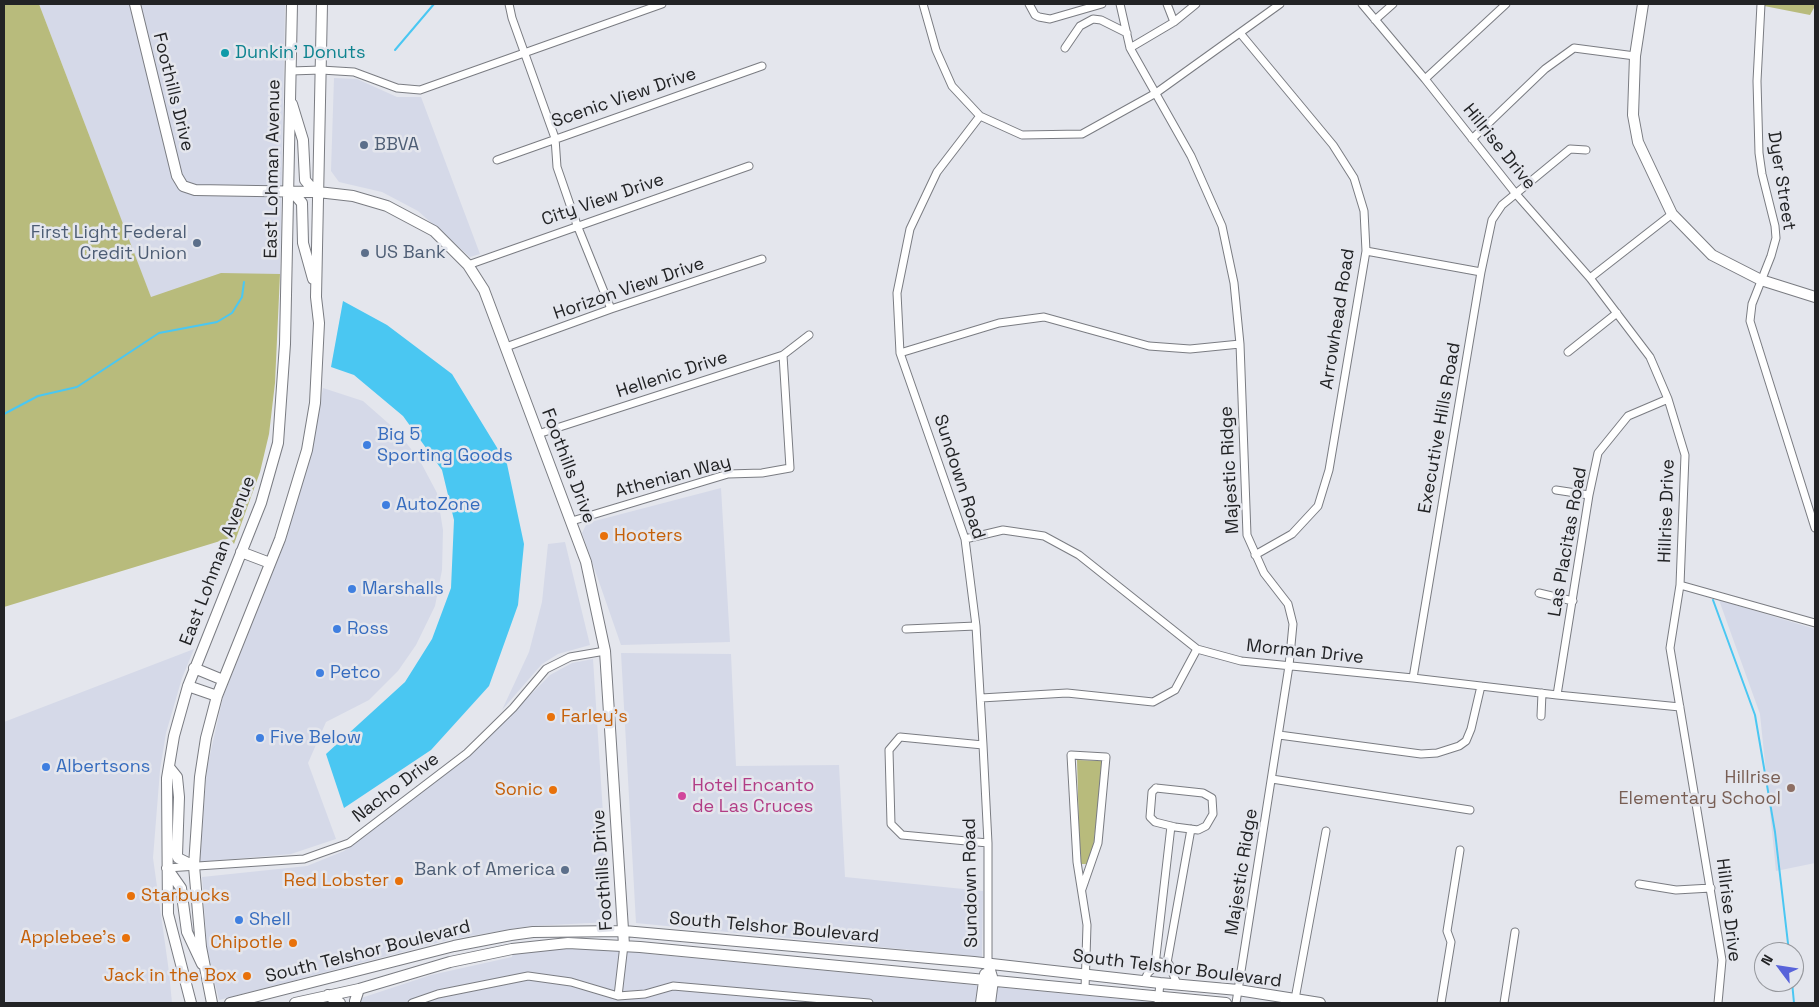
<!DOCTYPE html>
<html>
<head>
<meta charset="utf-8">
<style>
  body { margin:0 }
  #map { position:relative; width:1819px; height:1007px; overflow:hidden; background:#e4e6ed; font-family:"Space Grotesk",sans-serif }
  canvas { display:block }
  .frame { position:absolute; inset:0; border:5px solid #222325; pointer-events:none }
  .north { position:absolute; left:1754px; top:942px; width:50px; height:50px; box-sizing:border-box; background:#e4e6ed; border:1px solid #96989d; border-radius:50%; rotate:301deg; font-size:14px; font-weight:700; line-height:20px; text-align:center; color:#222325 }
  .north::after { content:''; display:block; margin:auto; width:18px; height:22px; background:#5863da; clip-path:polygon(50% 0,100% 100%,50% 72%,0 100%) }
</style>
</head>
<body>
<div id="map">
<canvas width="1819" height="1007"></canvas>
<div class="frame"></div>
<div class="north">N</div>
</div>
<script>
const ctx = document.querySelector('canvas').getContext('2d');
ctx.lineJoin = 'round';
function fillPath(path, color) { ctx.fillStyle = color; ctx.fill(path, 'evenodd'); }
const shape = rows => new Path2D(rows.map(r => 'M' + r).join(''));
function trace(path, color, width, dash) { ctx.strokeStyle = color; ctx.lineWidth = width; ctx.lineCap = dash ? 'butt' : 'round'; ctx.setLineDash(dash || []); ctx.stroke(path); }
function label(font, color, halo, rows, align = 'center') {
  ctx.font = font + ' "Space Grotesk",sans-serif'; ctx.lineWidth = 5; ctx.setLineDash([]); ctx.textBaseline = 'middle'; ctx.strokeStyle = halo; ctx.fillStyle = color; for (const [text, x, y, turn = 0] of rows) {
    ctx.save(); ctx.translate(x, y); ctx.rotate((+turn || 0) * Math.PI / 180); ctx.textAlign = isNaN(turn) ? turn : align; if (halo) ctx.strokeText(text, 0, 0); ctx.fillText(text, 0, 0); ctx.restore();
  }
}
const built = shape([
  [39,4,285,4,280,274,214,277,151,298],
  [334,78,357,79,397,97,421,97,480,254,470,257,418,211,382,192,339,182,331,171],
  [323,388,363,401,396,430,419,459,437,493,443,530,442,570,435,606,416,645,398,671,369,700,326,722,308,763,336,839,291,854,200,862,207,768,223,697,285,542,315,434],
  [721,488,730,642,621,645,582,533,587,523],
  [565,542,590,645,558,654,542,664,502,710,529,652,542,602,548,544],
  [1719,600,1815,629,1815,863,1776,871,1760,714],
  [194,649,182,678,166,733,160,770,153,858,169,972,172,1003,4,1003,4,722],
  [621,653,731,654,736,766,839,765,845,877,983,891,982,957,636,923],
  [593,659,610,922,530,926,452,939,219,1000,207,949,202,877,307,866,344,851,471,755,550,675,572,663],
  [624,945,650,954,1152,1002,346,1003,431,975,512,957,512,949]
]);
const green = shape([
  [4,4,39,4,151,297,221,273,280,274,275,383,269,434,260,472,234,544,230,538,4,607],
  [1754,4,1815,4,1815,6,1810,15],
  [1077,760,1103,761,1093,849,1087,864,1080,864]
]);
const water = shape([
  [343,301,387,325,452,374,507,464,524,544,518,605,489,686,431,750,344,808,326,754,405,682,432,639,451,588,454,520,442,470,403,416,354,375,331,367]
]);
const stream = shape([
  [395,50,434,4],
  [4,414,38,396,77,387,159,333,217,322,232,313,242,297,244,282],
  [1713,600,1755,715,1775,832,1789,952],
  [1792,982,1794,1003]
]);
const street = shape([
  [509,4,512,18,555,138,557,167,577,225,611,309],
  [923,4,936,50,952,86,980,116,1022,135,1082,134,1156,93,1280,4],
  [1029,4,1035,15,1039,17,1050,19,1102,4],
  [1120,4,1130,48,1191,156,1222,226,1234,283,1240,344,1247,535,1264,573,1288,604,1293,624,1289,666,1236,1003],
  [1362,4,1425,79,1516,194,1590,278,1650,357,1668,399,1685,455,1680,585,1670,648,1722,960,1718,1003],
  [1761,4,1757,81,1759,153,1762,174,1775,226,1776,238,1771,256,1752,304,1750,321,1815,528],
  [1375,20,1393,4],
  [1174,22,1196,4],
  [1240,33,1333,145,1354,178,1364,211,1366,251,1329,470,1318,506,1292,534,1255,555],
  [1065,48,1080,26,1093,19,1101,20,1127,33],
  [1130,48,1174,22,1167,4],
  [291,71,321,70,354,72,397,88,420,90,662,4],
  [1425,79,1506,4],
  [980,116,937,172,910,229,897,293,900,353,965,539,976,626,983,745,988,843,988,964],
  [1472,139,1545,69,1574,48,1635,56],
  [497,160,762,66],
  [1366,251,1481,272],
  [468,265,749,166],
  [1590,278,1672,214],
  [506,347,611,309,762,259],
  [1568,352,1617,313],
  [900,353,999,323,1044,317,1149,346,1190,349,1240,344],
  [538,434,783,355,809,335],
  [1556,490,1589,495],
  [572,521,728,474,762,473,790,468,783,355],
  [965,539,1003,530,1044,536,1079,555,1197,649,1241,661,1413,678,1557,695,1680,707],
  [1680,585,1815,623],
  [1539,593,1573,601],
  [906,629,976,626],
  [1413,678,1481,272,1492,220,1502,205,1570,149,1586,150],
  [1557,695,1589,495,1598,453,1628,416,1668,399],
  [981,698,1067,693,1153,702,1175,690,1197,649],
  [1541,716,1542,693],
  [1279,735,1421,754,1437,753,1459,746,1466,741,1471,729,1481,686],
  [983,745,900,737,889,750,891,824,902,835,988,843],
  [1272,779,1470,810],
  [1156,788,1203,793,1212,798,1213,814,1206,826,1198,830,1175,827,1155,822,1150,817,1152,792,1156,788],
  [167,868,304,859,349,843,467,753,513,708,546,669,570,657,605,651],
  [1639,884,1676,890,1711,888],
  [1082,889,1098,843,1106,757,1071,755,1077,862,1087,925,1085,989],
  [1167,963,1191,829],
  [1155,965,1171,826],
  [1144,981,1148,973,1160,962,1169,964,1177,984],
  [618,996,624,945],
  [1295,999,1326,831],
  [412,1003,438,994,528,976,571,982,618,996,645,994,673,986,869,1003],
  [1158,1003,1160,983],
  [1441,1003,1451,942,1447,931,1460,850],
  [1504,1003,1515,932]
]);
const secondary = shape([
  [135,4,177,176,183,186,195,190,318,192,353,196,387,206,434,231,468,265,484,290,586,562,605,651,624,945],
  [1643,4,1635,56,1633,115,1638,142,1672,214,1712,255,1761,280,1815,297],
  [292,104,303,140,305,180,310,186,318,192],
  [288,193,296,196,302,203,303,243,313,279],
  [241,552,270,563],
  [194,668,223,680],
  [188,686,217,696],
  [169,767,177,777,179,797,177,855,178,858,194,866],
  [167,868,181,888,187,932,202,964],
  [988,964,993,980,990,1003],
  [328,995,340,1003],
  [191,1003,168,914,167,778,174,736,188,686,261,503,278,443,285,344,292,4],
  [212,1003,201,947,194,866,200,777,206,738,217,696,280,539,307,450,315,403,319,323,316,297,322,4],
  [230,1003,454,946,511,935,533,932,624,931,974,962,1160,983,1238,990,1320,1003],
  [295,1003,359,989,450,962,512,949,568,943,640,947,1226,1003],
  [355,1003,355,1001,359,989],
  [981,1003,985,974]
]);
const markers = [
  [225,53,5,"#0f9aa8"],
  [364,145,5,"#5c6f8a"],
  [197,243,5,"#5c6f8a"],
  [365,253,5,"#5c6f8a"],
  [367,445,5,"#3f7fe0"],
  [386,505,5,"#3f7fe0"],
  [604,536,5,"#e8710a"],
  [352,589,5,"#3f7fe0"],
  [337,629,5,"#3f7fe0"],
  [320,673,5,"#3f7fe0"],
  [551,717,5,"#e8710a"],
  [260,738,5,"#3f7fe0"],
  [46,767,5,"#3f7fe0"],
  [1791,788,5,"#8d6e63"],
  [553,790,5,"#e8710a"],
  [682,796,5,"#d1479c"],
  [565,870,5,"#5c6f8a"],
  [399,881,5,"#e8710a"],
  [131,896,5,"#e8710a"],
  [239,920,5,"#3f7fe0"],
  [126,938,5,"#e8710a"],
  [293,943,5,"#e8710a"],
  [247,976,5,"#e8710a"]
];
const cultureNames = [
  ["Dunkin' Donuts",235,53]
];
const streetNames = [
  ["Foothills Drive",173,92,76],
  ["Scenic View Drive",624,98,-19],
  ["Hillrise Drive",1499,147,51],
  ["East Lohman Avenue",273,169,-89],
  ["Dyer Street",1781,181,81],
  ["City View Drive",603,200,-19],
  ["Horizon View Drive",629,289,-19],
  ["Arrowhead Road",1338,319,-81],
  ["Hellenic Drive",672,375,-18],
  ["Executive Hills Road",1440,428,-80],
  ["Foothills Drive",568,466,69],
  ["Majestic Ridge",1230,470,-93],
  ["Athenian Way",673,477,-15],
  ["Sundown Road",959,477,72],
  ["Hillrise Drive",1667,511,-88],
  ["Las Placitas Road",1568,542,-80],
  ["East Lohman Avenue",218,561,-69],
  ["Morman Drive",1305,652,6],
  ["Nacho Drive",396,788,-37],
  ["Foothills Drive",603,870,-94],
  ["Majestic Ridge",1242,872,-81],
  ["Sundown Road",971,883,-91],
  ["Hillrise Drive",1728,910,83],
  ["South Telshor Boulevard",774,928,5],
  ["South Telshor Boulevard",368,952,-14],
  ["South Telshor Boulevard",1177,969,7]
];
const serviceNames = [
  ["BBVA",374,145],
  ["First Light Federal",187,233,"right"],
  ["Credit Union",187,254,"right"],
  ["US Bank",375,253],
  ["Bank of America",555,870,"right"]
];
const shopNames = [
  ["Big 5",377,435],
  ["Sporting Goods",377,456],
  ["AutoZone",396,505],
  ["Marshalls",362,589],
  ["Ross",347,629],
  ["Petco",330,673],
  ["Five Below",270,738],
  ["Albertsons",56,767],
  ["Shell",249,920]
];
const foodNames = [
  ["Hooters",614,536,"left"],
  ["Farley's",561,717,"left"],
  ["Sonic",543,790],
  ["Red Lobster",389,881],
  ["Starbucks",141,896,"left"],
  ["Applebee's",116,938],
  ["Chipotle",283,943],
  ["Jack in the Box",237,976]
];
const educationNames = [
  ["Hillrise",1781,778],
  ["Elementary School",1781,799]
];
const hotelNames = [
  ["Hotel Encanto",692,786],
  ["de Las Cruces",692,807]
];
fillPath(built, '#d5d9e8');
fillPath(green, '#b8bb7c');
fillPath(water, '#4ac7f2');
trace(stream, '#4ac7f2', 2);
trace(street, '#7a7c82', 9);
trace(secondary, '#7a7c82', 12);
trace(street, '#fff', 7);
trace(secondary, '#fff', 10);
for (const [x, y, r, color] of markers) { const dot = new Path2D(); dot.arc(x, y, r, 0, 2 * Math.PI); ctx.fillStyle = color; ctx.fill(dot); trace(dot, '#e4e6ed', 2); }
label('18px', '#0d838f', '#e4e6ed', cultureNames, 'left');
label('18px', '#222325', '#e4e6ed', streetNames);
label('18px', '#4e5e75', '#e4e6ed', serviceNames, 'left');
label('18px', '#366cbe', '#e4e6ed', shopNames, 'left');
label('18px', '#c56008', '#e4e6ed', foodNames, 'right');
label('18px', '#785e54', '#e4e6ed', educationNames, 'right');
label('18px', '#b23c85', '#e4e6ed', hotelNames, 'left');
</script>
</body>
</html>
